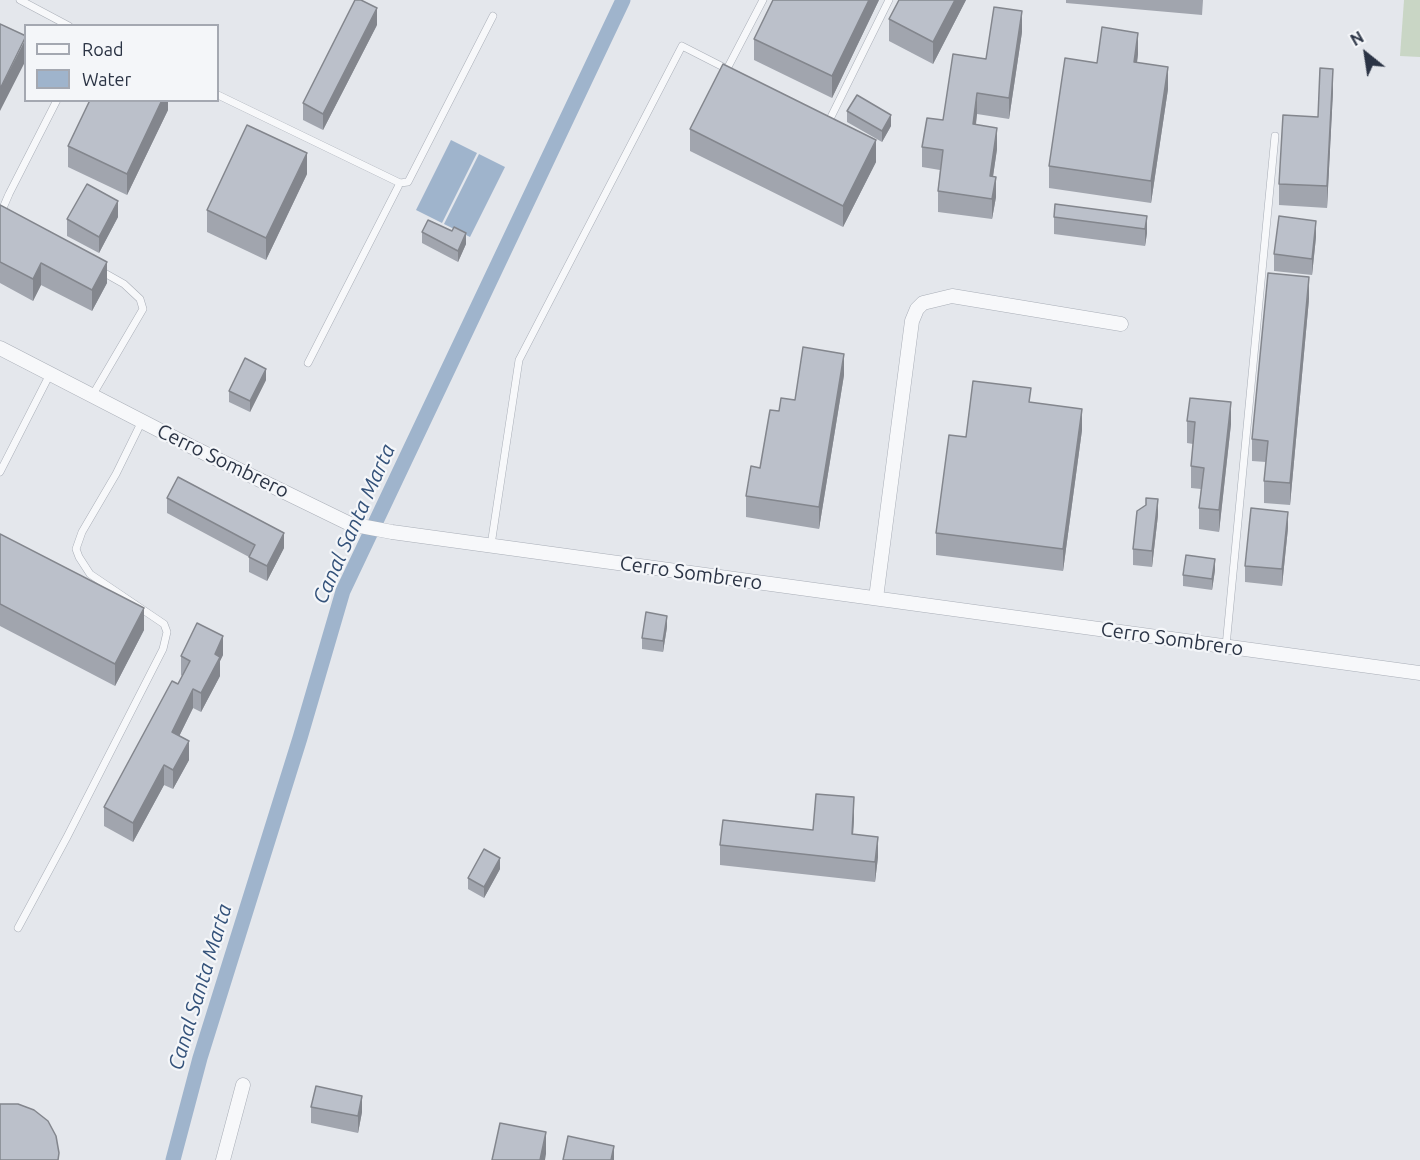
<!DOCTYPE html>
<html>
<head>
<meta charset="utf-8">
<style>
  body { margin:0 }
  #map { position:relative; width:1420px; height:1160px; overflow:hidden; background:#e4e7ec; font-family:Ubuntu,sans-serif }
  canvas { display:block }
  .legend { position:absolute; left:24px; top:24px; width:195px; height:78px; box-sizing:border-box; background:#f4f6f9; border:2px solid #a4a8b1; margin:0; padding:8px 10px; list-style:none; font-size:18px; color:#2b3445 }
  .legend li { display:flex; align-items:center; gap:12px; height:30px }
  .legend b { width:30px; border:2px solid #a4a8b1 }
  .north { position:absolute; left:1336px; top:24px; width:60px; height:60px; -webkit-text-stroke:4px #f4f6f9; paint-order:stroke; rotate:330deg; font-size:16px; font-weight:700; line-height:24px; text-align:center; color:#2b3445 }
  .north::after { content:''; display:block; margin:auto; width:21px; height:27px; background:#2b3445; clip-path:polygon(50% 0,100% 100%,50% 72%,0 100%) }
</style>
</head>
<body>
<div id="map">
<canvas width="1420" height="1160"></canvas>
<ul class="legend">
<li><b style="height:8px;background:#f7f8fa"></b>Road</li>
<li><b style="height:16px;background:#9fb4cc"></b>Water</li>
</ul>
<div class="north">N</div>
</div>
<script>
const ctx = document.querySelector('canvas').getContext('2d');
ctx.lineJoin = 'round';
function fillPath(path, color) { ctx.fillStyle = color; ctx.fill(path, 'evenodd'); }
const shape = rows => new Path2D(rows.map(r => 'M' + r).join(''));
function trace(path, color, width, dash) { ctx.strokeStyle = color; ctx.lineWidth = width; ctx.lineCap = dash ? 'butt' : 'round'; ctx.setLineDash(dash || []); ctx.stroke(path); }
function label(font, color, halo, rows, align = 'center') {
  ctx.font = font + ' Ubuntu,sans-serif'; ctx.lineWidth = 4.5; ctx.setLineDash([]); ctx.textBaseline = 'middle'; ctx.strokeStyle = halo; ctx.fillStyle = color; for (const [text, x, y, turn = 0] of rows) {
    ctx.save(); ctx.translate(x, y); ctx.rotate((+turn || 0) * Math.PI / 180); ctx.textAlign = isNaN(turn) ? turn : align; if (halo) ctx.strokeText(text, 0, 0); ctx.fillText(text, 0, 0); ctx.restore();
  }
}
const green = shape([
  [1404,0,1420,0,1420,57,1400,56]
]);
const water = shape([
  [451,140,477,153,442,223,416,210],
  [479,154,505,167,470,237,444,224]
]);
const canal = shape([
  [173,1160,200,1058,300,738,343,591,623,0]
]);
const lane = shape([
  [20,0,69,26],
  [727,69,763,0],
  [218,95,400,183,408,182,493,16],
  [828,123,889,0],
  [7,215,3,208,9,194,57,100],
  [308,363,400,183],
  [92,396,143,309,140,299,124,284,101,271],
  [0,472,50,374],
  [491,545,519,360,682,46,729,70],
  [1226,646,1275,136],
  [18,928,67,837,163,649,167,632,164,624,90,574,79,557,76,549,82,532,116,474,142,421]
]);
const street = shape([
  [0,348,190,446,350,524,392,532,1420,673],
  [876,598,912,321,917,309,923,303,952,296,1121,324],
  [223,1160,243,1085]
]);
const wall = shape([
  [879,0,832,98,754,60,754,39],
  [899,0,966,0,933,64,889,41,889,19],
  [1066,0,1203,0,1202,15,1066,3],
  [377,25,323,130,303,120,303,103],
  [1022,32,1009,119,977,114,976,125,997,149,993,176,996,197,992,219,938,212,938,191,940,170,922,167,922,147,943,120,986,59],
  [1138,54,1137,63,1168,89,1151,203,1049,188,1049,166,1097,63],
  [1333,91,1327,208,1279,205,1279,184],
  [168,100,168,110,127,195,68,167,68,146],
  [847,111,891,126,882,142,847,122],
  [690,129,876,162,843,227,690,151],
  [307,174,266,260,207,232,207,210],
  [0,205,107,283,92,311,41,285,33,301,0,283],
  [1147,216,1147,233,1145,246,1054,234,1054,217],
  [118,217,99,253,67,236,67,219],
  [422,232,466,244,458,262,422,243],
  [1316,237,1312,275,1274,271,1274,254],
  [1309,299,1290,505,1264,503,1264,481,1266,462,1252,461,1252,439],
  [844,375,819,529,746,517,746,496,760,468,779,411,795,400],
  [266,380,250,412,229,402,229,391],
  [1031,402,1082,430,1063,571,936,555,936,533,966,437],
  [1187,421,1231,424,1219,532,1199,529,1199,508,1201,489,1191,488,1191,466,1193,444,1187,443],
  [167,498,284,548,267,581,249,572,249,557,167,513],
  [1158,515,1152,567,1133,565,1133,549],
  [1288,528,1282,586,1245,582,1245,566],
  [0,534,144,630,115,686,0,626],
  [1215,570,1212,590,1183,586,1183,575],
  [667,627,663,652,642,649,642,638],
  [223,655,220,661,220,676,201,712,193,708,179,736,189,760,173,789,164,785,133,842,104,826,104,807,182,676,181,675,181,656],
  [854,817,853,834,878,857,875,882,720,865,720,845,813,830],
  [500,869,484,898,468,889,468,878],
  [311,1107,362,1112,358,1133,311,1123]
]);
const shadedWall = shape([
  [869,0,879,0,832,98,832,76],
  [955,0,966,0,933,64,933,42],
  [377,8,377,25,323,130,323,114],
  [1022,11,1022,32,1009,119,1009,98],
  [1138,33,1138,54,1134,84,1134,62],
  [26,38,26,60,0,111,0,89],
  [1168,67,1168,89,1151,203,1151,181],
  [1333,69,1333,91,1327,208,1327,186],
  [977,93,977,114,973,145,973,124],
  [162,100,168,100,168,110,127,195,127,174],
  [891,115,891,126,882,142,882,131],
  [997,128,997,149,990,197,990,176],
  [876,140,876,162,843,227,843,206],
  [307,153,307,174,266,260,266,238],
  [996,177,996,197,992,219,992,199],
  [118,201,118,217,99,253,99,237],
  [1147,216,1147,233,1145,246,1145,229],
  [1316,221,1316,237,1312,275,1312,259],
  [466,233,466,244,458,262,458,251],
  [107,262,107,283,92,311,92,290],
  [41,263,41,285,33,301,33,279],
  [1309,277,1309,299,1290,505,1290,483],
  [844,354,844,375,819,529,819,507],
  [266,369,266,380,250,412,250,401],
  [1231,402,1231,424,1219,532,1219,510],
  [1082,409,1082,430,1063,571,1063,549],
  [1158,499,1158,515,1152,567,1152,551],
  [1288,512,1288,528,1282,586,1282,569],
  [284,533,284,548,267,581,267,566],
  [1215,559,1215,570,1212,590,1212,579],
  [144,608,144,630,115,686,115,664],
  [667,616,667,627,663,652,663,641],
  [223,636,223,655,220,661,220,676,201,712,201,693,215,654],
  [193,689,193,708,172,751,172,732],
  [189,741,189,760,173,789,173,770],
  [164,765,164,785,133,842,133,823],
  [854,797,854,817,852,854,852,834],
  [878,837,878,857,875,882,875,862],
  [500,858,500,869,484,898,484,887],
  [362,1096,362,1112,358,1133,358,1116],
  [546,1132,546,1154,545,1160,540,1160],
  [614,1146,614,1160,611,1160]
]);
const building = shape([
  [355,0,361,0,377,8,323,114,303,103,355,0],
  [773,0,869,0,832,76,754,39,773,0],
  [899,0,955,0,933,42,889,19,899,0],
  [994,7,1022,11,1009,98,977,93,973,124,997,128,990,176,996,177,992,199,938,191,943,150,922,147,927,118,943,120,953,54,986,59,994,7],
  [0,24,26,36,0,89,0,24],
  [1102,27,1138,33,1134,62,1168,67,1151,181,1049,166,1065,58,1097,63,1102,27],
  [723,64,876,140,843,206,690,129,723,64],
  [1320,68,1333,69,1327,186,1279,184,1283,115,1318,117,1320,68],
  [857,95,891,115,882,131,847,111,857,95],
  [90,100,162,100,127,174,68,146,90,100],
  [247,125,307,153,266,238,207,210,247,125],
  [87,184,118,201,99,237,67,219,87,184],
  [1055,204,1147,216,1145,229,1054,217,1055,204],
  [0,205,107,262,92,290,41,263,33,279,0,262,0,205],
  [1279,216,1316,221,1312,259,1274,254,1279,216],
  [428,220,452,231,454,227,466,233,458,251,422,232,428,220],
  [1268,273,1309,277,1290,483,1264,481,1268,441,1252,439,1268,273],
  [803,347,844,354,819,507,746,496,751,466,760,468,770,410,779,411,781,398,795,400,803,347],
  [245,358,266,369,250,401,229,391,245,358],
  [973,381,1031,388,1029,402,1082,409,1063,549,936,533,949,435,966,437,973,381],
  [1190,398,1231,402,1219,510,1199,508,1204,468,1191,466,1195,422,1187,421,1190,398],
  [178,477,284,533,267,566,249,557,255,545,167,498,178,477],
  [1146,498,1158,499,1152,551,1133,549,1137,511,1146,505,1146,498],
  [1251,508,1288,512,1282,569,1245,566,1251,508],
  [0,534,144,608,115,664,0,604,0,534],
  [1186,555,1215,559,1212,579,1183,575,1186,555],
  [646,612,667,616,663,641,642,638,646,612],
  [197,623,223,636,215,654,220,657,201,693,193,689,172,732,189,741,173,770,164,765,133,823,104,807,172,681,178,684,190,661,181,656,197,623],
  [816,794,854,797,852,834,878,837,875,862,720,845,723,820,813,830,816,794],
  [484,849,500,858,484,887,468,878,484,849],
  [316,1086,362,1096,358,1116,311,1107,316,1086],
  [0,1104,18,1104,34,1110,48,1121,56,1136,59,1153,58,1160,0,1160,0,1104],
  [500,1123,546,1132,540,1160,492,1160,500,1123],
  [568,1136,614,1146,611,1160,563,1160,568,1136]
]);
const streetNames = [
  ["Cerro Sombrero",223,461,26],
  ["Cerro Sombrero",691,573,8],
  ["Cerro Sombrero",1172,639,8]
];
const waterNames = [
  ["Canal Santa Marta",354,524,-66],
  ["Canal Santa Marta",200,987,-73]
];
fillPath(green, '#c9d6c5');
fillPath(water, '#9fb4cc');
trace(canal, '#9fb4cc', 15);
trace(lane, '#a9aeb7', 8);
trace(street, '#a9aeb7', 15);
trace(lane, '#f7f8fa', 7);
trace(street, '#f7f8fa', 14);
fillPath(wall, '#a1a5ae');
fillPath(shadedWall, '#83868d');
fillPath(building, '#bbc0ca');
trace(building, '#83868d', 1.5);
label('20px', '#2b3445', '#f4f6f9', streetNames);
label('italic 21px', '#34527a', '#f4f6f9', waterNames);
</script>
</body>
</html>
